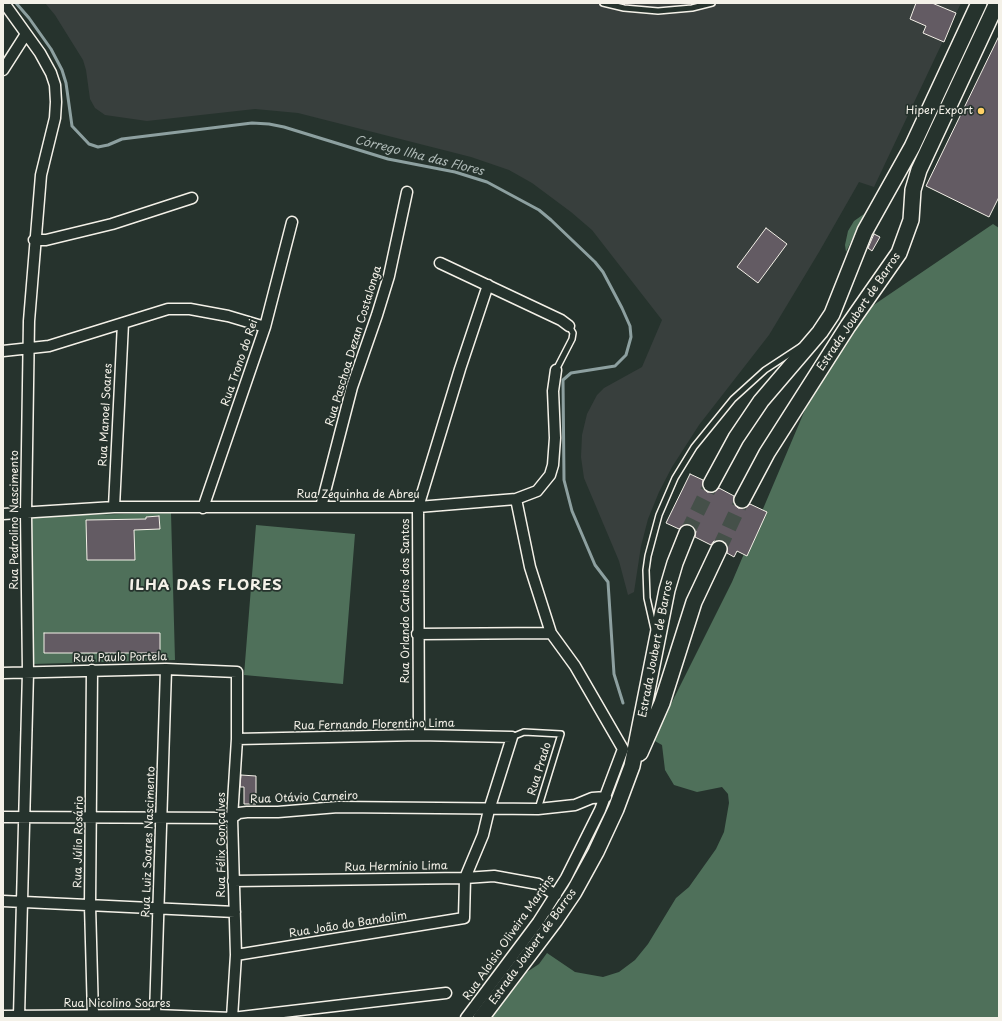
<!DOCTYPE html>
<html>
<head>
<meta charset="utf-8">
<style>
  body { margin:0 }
  #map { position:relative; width:1002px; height:1021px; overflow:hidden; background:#26332d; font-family:"Playpen Sans",sans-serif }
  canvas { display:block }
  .frame { position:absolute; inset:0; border:4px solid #f4f1e8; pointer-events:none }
</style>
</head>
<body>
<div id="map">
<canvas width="1002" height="1021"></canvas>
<div class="frame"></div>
</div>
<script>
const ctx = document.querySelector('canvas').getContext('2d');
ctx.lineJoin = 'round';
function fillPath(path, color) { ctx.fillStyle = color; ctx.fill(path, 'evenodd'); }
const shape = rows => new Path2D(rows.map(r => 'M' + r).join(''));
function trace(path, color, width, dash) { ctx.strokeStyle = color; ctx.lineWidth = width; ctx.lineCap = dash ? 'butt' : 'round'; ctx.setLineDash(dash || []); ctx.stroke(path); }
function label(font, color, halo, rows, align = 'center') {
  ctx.font = font + ' "Playpen Sans",sans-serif'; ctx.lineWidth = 3.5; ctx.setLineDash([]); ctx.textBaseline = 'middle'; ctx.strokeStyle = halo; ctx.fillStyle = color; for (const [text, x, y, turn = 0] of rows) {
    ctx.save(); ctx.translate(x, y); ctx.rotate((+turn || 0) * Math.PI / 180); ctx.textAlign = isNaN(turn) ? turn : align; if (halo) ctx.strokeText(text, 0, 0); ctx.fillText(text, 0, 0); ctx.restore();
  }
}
const built = shape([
  [45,3,961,3,874,187,859,182,819,252,769,335,699,425,672,467,659,492,648,519,641,546,634,592,628,595,619,561,584,478,581,457,582,435,587,414,597,395,604,388,642,367,662,320,592,230,571,212,532,183,509,170,471,157,298,113,255,109,147,121,105,115,95,108,90,99,86,70,83,60,55,15]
]);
const green = shape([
  [864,214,846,252,845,245,848,231,854,221],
  [993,224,999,228,999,1018,491,1018,527,972,539,964,547,953,575,972,603,977,619,972,635,960,648,944,676,898,689,887,716,849,724,832,729,803,728,794,722,787,697,792,674,785,665,770,662,745,653,740,732,582,813,391,853,319],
  [171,513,175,660,33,664,28,516],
  [256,525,355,534,343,684,244,675]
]);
const stream = shape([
  [16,3,29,18,51,49,62,70,66,83,72,126,89,144,98,147,108,145,122,139,252,123,269,124,284,127,388,159,455,172,487,182,539,210,551,220,595,262,603,272,622,308,630,326,631,337,626,355,615,366,571,373,563,380,564,480,572,511,595,565,608,582,614,674,623,703]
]);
const building = shape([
  [916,3,932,3,956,13,944,42,923,33,926,26,910,19,916,3],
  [999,36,999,197,989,217,926,186,999,36],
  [766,228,787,244,758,283,737,267,766,228],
  [874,234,880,237,872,251,868,248,874,234],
  [690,474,703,480,703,488,707,492,715,492,719,488,734,496,734,504,738,508,746,508,750,504,767,512,747,556,737,551,734,557,727,553,727,544,722,541,714,541,711,545,695,537,696,531,691,525,685,524,679,529,666,523,690,474],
  [159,516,160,529,134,530,135,560,87,560,86,520,146,519,146,517,159,516],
  [44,633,160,633,160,653,44,653,44,633],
  [241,775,256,776,256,804,244,804,244,787,240,787,241,775]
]);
const secondaryTunnel = shape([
  [687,533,711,484],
  [719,549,742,500]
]);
const lane = shape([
  [603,3,624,8,658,11,692,8,712,3],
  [556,370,572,339,573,333,569,326],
  [654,629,647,598,646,570,648,556,659,515,675,478,694,447,733,399,765,370,800,347],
  [512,737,524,732,561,734,538,809]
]);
const street = shape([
  [4,3,40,53,51,73,55,85,56,102,55,118,41,175,29,321,26,513,28,672,19,1016],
  [3,70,26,34],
  [34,240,46,240,112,224,192,198],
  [440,263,561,320,569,326],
  [3,351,49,346,168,309,190,309,228,316,265,327],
  [114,507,123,323],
  [321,507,352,387,377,315,389,276,407,192],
  [203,508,265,327,292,222],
  [3,514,114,507,418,507,516,499,537,491,550,475,553,465,555,438,553,391,556,370],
  [417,634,551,633],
  [92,670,90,905,93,1015],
  [3,673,166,669,237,672,237,739,232,818,236,955,232,1018],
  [419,735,418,507,460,369,488,285],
  [3,817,232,818,239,813,247,812,278,812,338,807,538,809,575,805,592,798,606,797],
  [233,881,465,878,494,876,538,884,556,895],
  [3,901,235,912],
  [236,955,464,918,465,878,483,835,489,810,512,737,419,735,237,739],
  [155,1015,166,669],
  [3,1016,155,1015,232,1018],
  [232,1018,446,993],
  [466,1018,538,922,566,878,600,810,623,749,575,666,551,633,530,567,516,499]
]);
const secondary = shape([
  [711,484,736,438,761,401,820,332,832,314,865,231,912,147,979,3],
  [742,500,767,453,848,326,899,253,911,220,913,190,919,170,997,3],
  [640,753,662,703,694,602,719,549],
  [481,1018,555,920,574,892,596,852,616,809,632,766,667,590,675,563,687,533]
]);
const markers = [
  [981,111,4,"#ffd166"]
];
const poiNames = [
  ["Hiper Export",973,111]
];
const streetNames = [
  ["Estrada Joubert de Barros",859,312,-56],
  ["Rua Paschoa Dezan Costalonga",354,346,-73],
  ["Rua Trono do Rei",240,363,-71],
  ["Rua Manoel Soares",106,415,-87],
  ["Rua Zequinha de Abreu",358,495],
  ["Rua Pedrolino Nascimento",15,520,-90],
  ["Rua Orlando Carlos dos Santos",406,601,-90],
  ["Estrada Joubert de Barros",656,649,-79],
  ["Rua Paulo Portela",120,658,-1],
  ["Rua Fernando Florentino Lima",374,725,-1],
  ["Rua Prado",540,769,-73],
  ["Rua Otávio Carneiro",304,798,-2],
  ["Rua Júlio Rosário",79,842,-89],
  ["Rua Luiz Soares Nascimento",149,842,-88],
  ["Rua Félix Gonçalves",222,845,-90],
  ["Rua Hermínio Lima",396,867,-1],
  ["Rua João do Bandolim",348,925,-9],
  ["Rua Aloísio Oliveira Martins",509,938,-55],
  ["Estrada Joubert de Barros",533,947,-54],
  ["Rua Nicolino Soares",117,1004]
];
const waterNames = [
  ["Córrego Ilha das Flores",419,156,14]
];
const districtNames = [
  ["ILHA DAS FLORES",206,586]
];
fillPath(built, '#383f3d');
fillPath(green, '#4f705a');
trace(stream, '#8da0a0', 3);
fillPath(building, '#635b63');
trace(building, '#f4f1e8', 1);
trace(secondaryTunnel, '#455049', 15, [15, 8]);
trace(lane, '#f4f1e8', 8);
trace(street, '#f4f1e8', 13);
trace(secondary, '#f4f1e8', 18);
trace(lane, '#26332d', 5);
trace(street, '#26332d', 10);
trace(secondary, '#26332d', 15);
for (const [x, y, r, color] of markers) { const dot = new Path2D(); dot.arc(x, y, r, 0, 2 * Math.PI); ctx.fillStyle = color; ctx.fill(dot); trace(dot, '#26332d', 1.5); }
label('11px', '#f4f1e8', '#26332d', poiNames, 'right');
label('11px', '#f4f1e8', '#26332d', streetNames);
label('italic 12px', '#b0bbb8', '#26332d', waterNames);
ctx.letterSpacing = '1px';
label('bold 15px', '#f4f1e8', '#26332d', districtNames);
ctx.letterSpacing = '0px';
</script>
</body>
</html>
